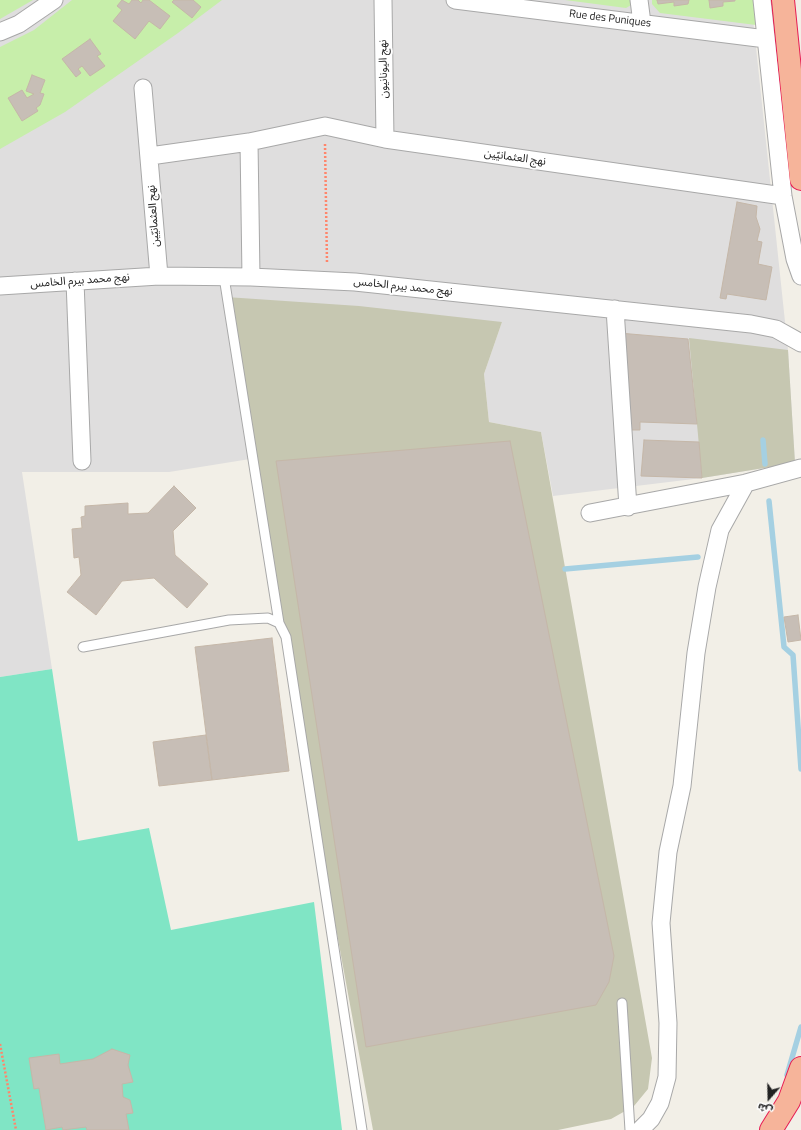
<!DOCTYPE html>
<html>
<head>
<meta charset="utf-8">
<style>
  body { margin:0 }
  #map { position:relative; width:801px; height:1130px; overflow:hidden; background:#f2efe7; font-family:"Titillium Web","Noto Sans Arabic",sans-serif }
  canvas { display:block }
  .north { position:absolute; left:749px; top:1078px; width:40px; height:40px; -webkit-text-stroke:3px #fff; paint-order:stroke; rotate:200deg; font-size:11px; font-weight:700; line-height:16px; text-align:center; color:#212121 }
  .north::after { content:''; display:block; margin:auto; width:14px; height:18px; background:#212121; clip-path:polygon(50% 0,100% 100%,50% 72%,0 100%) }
</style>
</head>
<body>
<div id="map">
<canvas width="801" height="1130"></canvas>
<div class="north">ش</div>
</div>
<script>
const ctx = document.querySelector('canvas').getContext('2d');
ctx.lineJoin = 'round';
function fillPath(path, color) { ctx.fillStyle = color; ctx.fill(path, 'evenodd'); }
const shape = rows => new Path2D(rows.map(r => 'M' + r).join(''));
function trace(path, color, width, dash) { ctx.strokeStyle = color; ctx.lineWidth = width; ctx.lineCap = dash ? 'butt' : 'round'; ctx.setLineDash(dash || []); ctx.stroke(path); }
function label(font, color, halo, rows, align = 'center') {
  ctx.font = font + ' "Titillium Web","Noto Sans Arabic",sans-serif'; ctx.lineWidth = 4; ctx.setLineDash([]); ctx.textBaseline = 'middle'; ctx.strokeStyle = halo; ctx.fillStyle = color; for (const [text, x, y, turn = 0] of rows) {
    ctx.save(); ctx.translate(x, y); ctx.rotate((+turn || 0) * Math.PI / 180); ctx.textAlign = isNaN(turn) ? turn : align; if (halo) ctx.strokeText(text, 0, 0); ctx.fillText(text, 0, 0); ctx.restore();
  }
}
const residential = shape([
  [0,0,751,0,788,350,795,463,702,478,553,496,541,432,489,422,484,374,502,322,250,459,169,472,22,472,52,669,0,677]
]);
const construction = shape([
  [226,297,359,306,502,322,484,374,489,422,541,432,652,1058,648,1089,634,1106,611,1119,558,1130,373,1130,250,459],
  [689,338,788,350,795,463,702,478]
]);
const grass = shape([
  [0,0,33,0,0,19],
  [72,0,222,0,178,33,65,112,0,149,0,47,34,30],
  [565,0,632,0,633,4,626,8],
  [652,0,753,0,756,25,660,13,652,4]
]);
const pitch = shape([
  [52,669,78,841,149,828,171,930,314,902,342,1130,0,1130,0,677]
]);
const stream = shape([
  [763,440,765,464],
  [769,501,784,647,793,655,801,769],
  [565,569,698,557],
  [787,1075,801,1027]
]);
const building = shape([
  [122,0,129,4,132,0,138,0,141,3,143,0,149,0,170,16,160,29,149,21,135,39,113,21,122,10,117,6,122,0],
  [174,0,193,0,201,7,192,18,172,2,174,0],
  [657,0,689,0,688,4,674,6,674,2,658,4,657,0],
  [709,0,735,0,735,1,723,2,723,6,710,8,709,0],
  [90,39,101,54,97,56,105,66,90,76,82,66,78,69,81,73,76,77,62,59,90,39],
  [32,75,45,80,40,93,44,94,40,105,36,108,38,111,22,121,8,98,22,90,27,98,34,94,26,91,32,75],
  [737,202,757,206,756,217,760,229,757,241,762,242,758,264,772,267,766,300,727,294,726,299,720,298,737,202],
  [619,333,688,339,697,424,640,422,640,430,624,430,619,333],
  [644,440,699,442,702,478,641,476,644,440],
  [510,441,614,956,609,982,596,1005,366,1047,276,461,510,441],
  [174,486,196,508,173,531,175,555,208,584,187,608,154,578,122,581,96,615,67,592,81,575,79,557,74,558,72,529,82,528,81,517,85,516,85,506,128,503,128,514,148,513,174,486],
  [798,615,801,640,788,642,784,617,798,615],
  [272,638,289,771,212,780,195,647,272,638],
  [206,735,212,780,159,786,153,742,206,735],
  [112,1049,130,1055,128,1065,133,1082,122,1084,123,1097,130,1100,133,1113,126,1114,129,1130,87,1130,86,1127,63,1130,62,1127,46,1130,39,1088,34,1089,29,1058,59,1054,60,1064,93,1059,112,1049]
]);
const path = shape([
  [325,144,327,263],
  [0,1044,16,1130]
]);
const service = shape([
  [224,277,279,623],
  [83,647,229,620,268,618,279,623,286,637,362,1130],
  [622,1003,630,1130]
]);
const minor = shape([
  [383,0,385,139],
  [455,0,766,39],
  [639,0,642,23],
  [762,0,783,196,795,259,801,276],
  [0,32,19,24,54,0],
  [143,88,159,276],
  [249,142,251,277],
  [150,156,249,142,325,126,385,139,783,196],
  [75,281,82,461],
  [0,286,159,276,251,277,355,282,751,324,776,329,801,343],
  [615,309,628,507],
  [590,513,746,483,801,468],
  [640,1130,651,1119,660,1103,667,1077,668,1023,661,923,668,852,682,786,696,653,707,587,720,530,746,483]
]);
const trunk = shape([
  [783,0,801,179],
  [771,1130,789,1101,801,1068]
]);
const streetNames = [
  ["Rue des Puniques",610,19,7],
  ["نهج اليونانيون",384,69,-91],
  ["نهج العثمانيّين",515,158,8],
  ["نهج العثمانيّين",154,216,-94],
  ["نهج محمد بيرم الخامس",80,281,-4],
  ["نهج محمد بيرم الخامس",403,287,6]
];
fillPath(residential, '#dfdede');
fillPath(construction, '#c6c7b1');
fillPath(grass, '#c7eeaa');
fillPath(pitch, '#80e5c5');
trace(stream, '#a5d0e2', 5.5);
fillPath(building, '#c7beb6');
trace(building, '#c5b7a8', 1);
trace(service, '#a8a8a8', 11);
trace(minor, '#a8a8a8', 19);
trace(trunk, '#e71d53', 24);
trace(path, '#ff856b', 2.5, [2, 2]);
trace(service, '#fff', 9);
trace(minor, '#fff', 17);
trace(trunk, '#f6b49a', 22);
label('11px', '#212121', '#fff', streetNames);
</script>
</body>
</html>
